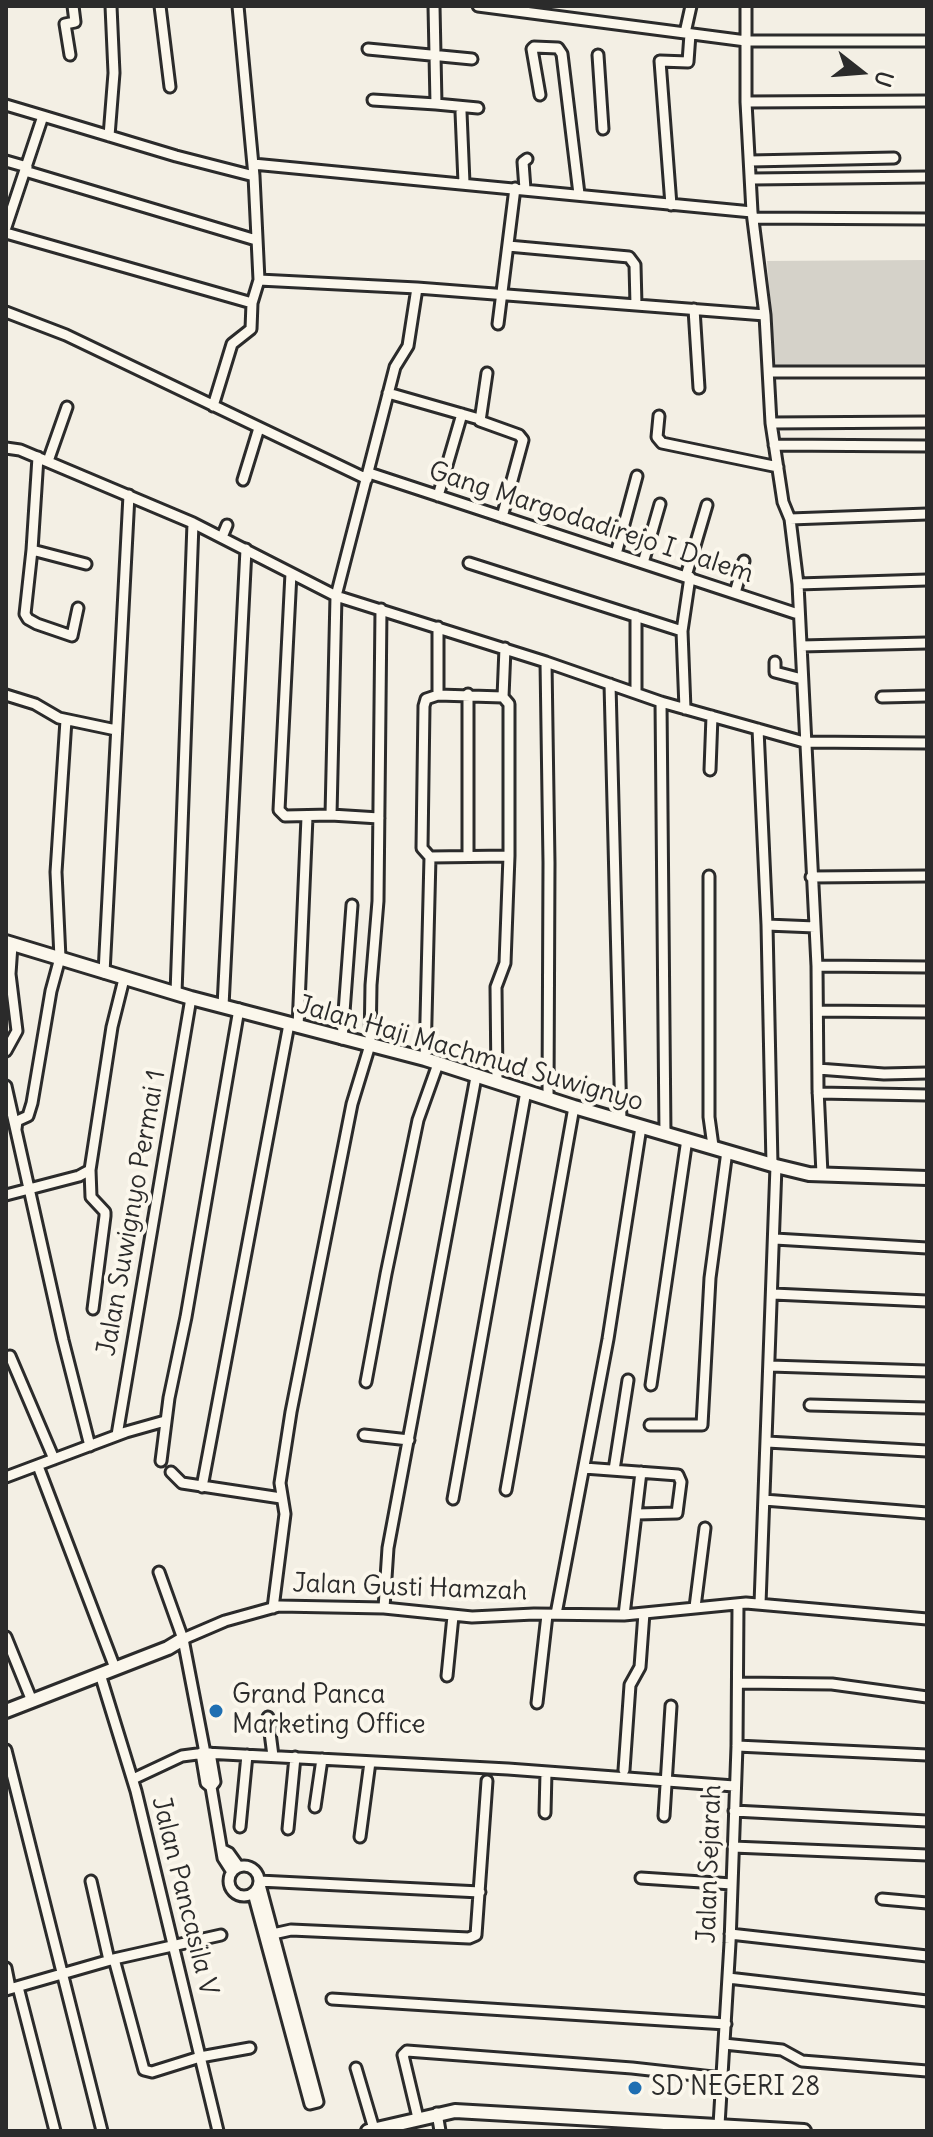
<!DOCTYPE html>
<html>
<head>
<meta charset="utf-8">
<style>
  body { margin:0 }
  #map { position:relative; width:933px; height:2137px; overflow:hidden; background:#f3efe4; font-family:Delius,sans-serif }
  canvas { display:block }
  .frame { position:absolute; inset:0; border:8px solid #2b2b2b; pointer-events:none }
  .north { position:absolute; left:821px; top:32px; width:80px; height:80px; -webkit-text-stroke:6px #fbf7ec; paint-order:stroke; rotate:107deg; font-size:22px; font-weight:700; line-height:32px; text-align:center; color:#2b2b2b }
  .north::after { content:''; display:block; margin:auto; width:28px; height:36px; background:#2b2b2b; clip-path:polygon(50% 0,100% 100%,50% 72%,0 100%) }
</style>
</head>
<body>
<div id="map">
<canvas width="933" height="2137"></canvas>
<div class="frame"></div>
<div class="north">U</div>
</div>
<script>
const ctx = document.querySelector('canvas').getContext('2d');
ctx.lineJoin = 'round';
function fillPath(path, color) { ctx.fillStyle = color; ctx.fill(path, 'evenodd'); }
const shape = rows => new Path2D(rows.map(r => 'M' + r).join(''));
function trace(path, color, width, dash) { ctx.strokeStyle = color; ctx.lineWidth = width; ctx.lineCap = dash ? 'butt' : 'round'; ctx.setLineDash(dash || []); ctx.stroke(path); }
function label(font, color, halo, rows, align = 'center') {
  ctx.font = font + ' Delius,sans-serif'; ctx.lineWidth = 8; ctx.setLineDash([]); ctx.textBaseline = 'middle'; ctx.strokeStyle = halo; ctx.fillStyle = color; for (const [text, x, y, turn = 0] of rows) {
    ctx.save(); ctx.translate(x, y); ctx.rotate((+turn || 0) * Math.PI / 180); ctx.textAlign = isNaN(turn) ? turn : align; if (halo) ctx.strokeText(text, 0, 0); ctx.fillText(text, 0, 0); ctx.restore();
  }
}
const green = shape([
  [927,260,927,370,776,371,767,261]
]);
const minor = shape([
  [160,6,170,87],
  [478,6,685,33],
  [691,6,685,33,746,41,927,41],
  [746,6,746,102,752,212,765,315,771,423,783,502,790,519,798,584,817,966,818,1089,822,1174],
  [368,49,472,59],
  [70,55,65,24,75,22,73,6],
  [598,55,603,129],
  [540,95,532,49,534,47,558,48,562,54,579,194],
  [373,100,436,104,434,6],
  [746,102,927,101],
  [436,104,478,108],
  [6,105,43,116,6,227],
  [461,112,464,183],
  [43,116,176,156,254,176],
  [109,136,114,73,111,6],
  [6,161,27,167],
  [750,161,894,158],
  [253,164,752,212],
  [25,171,256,240],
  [752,179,927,177],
  [525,189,523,162,527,159],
  [671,205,660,61,688,62,690,34],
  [753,218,927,219],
  [6,233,252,303],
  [508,246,629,257,635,265,636,305],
  [259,280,417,288,408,346,395,367,336,596,331,815],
  [417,288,765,315],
  [694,309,699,388],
  [6,312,66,335,367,479],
  [498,324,515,188],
  [769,372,927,372],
  [487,373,480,421,519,435,523,440,502,517],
  [388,393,479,419],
  [213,406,232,344,251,329,252,303,259,280,254,176,238,6],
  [659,416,657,437,662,443,778,467],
  [771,423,927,422],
  [774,445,927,446],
  [6,448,20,450,193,523,336,596,546,662,661,702,804,742,927,743],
  [38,457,32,550,25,614,28,619,37,624,72,636,78,608],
  [48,461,67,407],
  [369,473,798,614],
  [243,480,259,428],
  [438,496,462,414],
  [790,519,927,514],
  [222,537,227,525],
  [32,550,86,564],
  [616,554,637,476],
  [469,563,682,631],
  [643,563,660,504],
  [291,573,279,810,285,816,331,815,379,818],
  [686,576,707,505],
  [798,584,927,580],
  [735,593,744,561],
  [636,616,636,693],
  [801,646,927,643],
  [546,662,549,863,548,1098],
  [775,662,775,672,802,679],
  [610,684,621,1121],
  [6,695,35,704,59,718,116,730],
  [438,695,503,697,509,704,509,856,505,963,496,987,497,1082],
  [503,697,505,648],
  [882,697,927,696],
  [661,702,665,1134],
  [685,709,682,631,690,577],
  [758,729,767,925,772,1165],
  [710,770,712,716],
  [468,856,468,694],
  [430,857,509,856],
  [709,876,709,1117,713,1146],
  [811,877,927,876],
  [767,925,815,927],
  [817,966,927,967],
  [104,973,129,495],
  [176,993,193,523],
  [223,1006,246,549],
  [819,1011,927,1012],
  [298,1027,307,817],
  [342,1039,352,905],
  [6,1051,17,1031,10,974,12,945],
  [425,1059,430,857,422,848,424,706,426,699,438,695,438,627],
  [818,1069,884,1074,927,1073],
  [6,1086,63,1340,90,1446],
  [818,1093,927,1095],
  [16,1129,17,1121,28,1116,32,1103,51,991,60,958,56,872,66,720],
  [90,1170,91,1197,105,1212,105,1216,93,1309],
  [6,1195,79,1176,90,1170,112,1027,124,979],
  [775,1239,927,1248],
  [773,1294,927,1301],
  [10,1356,54,1459],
  [770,1366,927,1371],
  [366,1382,386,1274,418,1120,438,1064],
  [651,1385,687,1139],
  [810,1405,927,1408],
  [650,1425,702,1425,710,1278,727,1151],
  [117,1435,191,998],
  [364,1435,409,1440],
  [767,1442,927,1451],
  [161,1461,169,1398,186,1317,239,1009],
  [38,1466,115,1668],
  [584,1468,678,1475,681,1482,677,1513,637,1514],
  [614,1470,628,1380],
  [171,1472,182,1483,281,1498],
  [6,1477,126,1432,165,1421],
  [202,1487,289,1024],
  [506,1490,574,1107],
  [453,1499,526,1091],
  [764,1500,927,1513],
  [159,1572,183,1639,205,1753],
  [760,1604,776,1166],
  [695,1607,705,1528],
  [273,1608,285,1514,280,1483,291,1412,352,1104,370,1045,371,985,378,901,381,609],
  [384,1608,388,1548,476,1077],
  [556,1614,608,1339,641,1127],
  [624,1615,641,1472],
  [6,1637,32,1701],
  [183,1639,225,1621,279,1606,384,1608,472,1617,534,1614,624,1615,746,1603,927,1619],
  [100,1674,136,1791,218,2131],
  [447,1676,453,1616],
  [738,1683,832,1684,927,1697],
  [537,1703,547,1615],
  [268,1717,273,1756],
  [737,1746,927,1755],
  [6,1750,102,2131],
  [201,1753,206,1783,211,1787,223,1858,232,1872],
  [210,1753,215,1782,211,1787],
  [624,1770,630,1685,640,1667,644,1613],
  [133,1779,182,1756,205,1753,508,1769,734,1786],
  [315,1807,322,1759],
  [734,1811,927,1821],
  [545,1813,546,1772],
  [664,1816,671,1706],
  [240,1827,247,1755],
  [288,1829,295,1757],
  [360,1837,370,1762],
  [733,1847,927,1855],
  [223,1850,229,1853,239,1867],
  '229 1881a15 15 0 1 1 30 0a15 15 0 1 1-30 0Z',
  [641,1878,732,1884],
  [91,1881,109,1960],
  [253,1893,310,2104,318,2102,259,1881,480,1892],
  [882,1899,927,1903],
  [273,1934,291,1930,469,1938,476,1935,487,1781],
  [730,1934,927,1956],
  [114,1959,144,2070,152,2072,200,2057,250,2048],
  [6,1968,10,1988],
  [728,1978,927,2001],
  [18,1987,55,2131],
  [6,1990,114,1959,221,1935],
  [332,1999,726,2024],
  [724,2044,782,2050,802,2061,927,2071],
  [356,2068,374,2129],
  [437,2113,440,2131],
  [418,2118,403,2055,407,2051,632,2068,722,2078],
  [719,2125,730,1943,737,1746,738,1604]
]);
const tertiary = shape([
  [6,942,191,998,425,1059,574,1107,776,1166,809,1174,927,1178],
  [6,1711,168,1648,183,1639],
  [368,2131,455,2111,804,2131]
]);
const markers = [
  [216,1711,8,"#1f6fb2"],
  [635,2088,8,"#1f6fb2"]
];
const streetNames = [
  ["Gang Margodadirejo I Dalem",591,523,18],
  ["Jalan Haji Machmud Suwignyo",470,1054,16],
  ["Jalan Suwignyo Permai 1",132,1213,-80],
  ["Jalan Gusti Hamzah",410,1588,2],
  ["Jalan Sejarah",710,1864,-88],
  ["Jalan Pancasila V",184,1896,76]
];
const poiNames = [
  ["Grand Panca",232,1696],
  ["Marketing Office",232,1726],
  ["SD NEGERI 28",651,2088]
];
fillPath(green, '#d5d2c9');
trace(minor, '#2b2b2b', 15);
trace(tertiary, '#2b2b2b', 18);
trace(minor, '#fbf7ec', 9);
trace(tertiary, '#fbf7ec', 12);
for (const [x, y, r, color] of markers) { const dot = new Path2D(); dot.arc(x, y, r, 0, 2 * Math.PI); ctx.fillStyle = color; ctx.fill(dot); trace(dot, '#fbf7ec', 3); }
label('26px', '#2b2b2b', '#fbf7ec', streetNames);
label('26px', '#2b2b2b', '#fbf7ec', poiNames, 'left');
</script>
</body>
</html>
